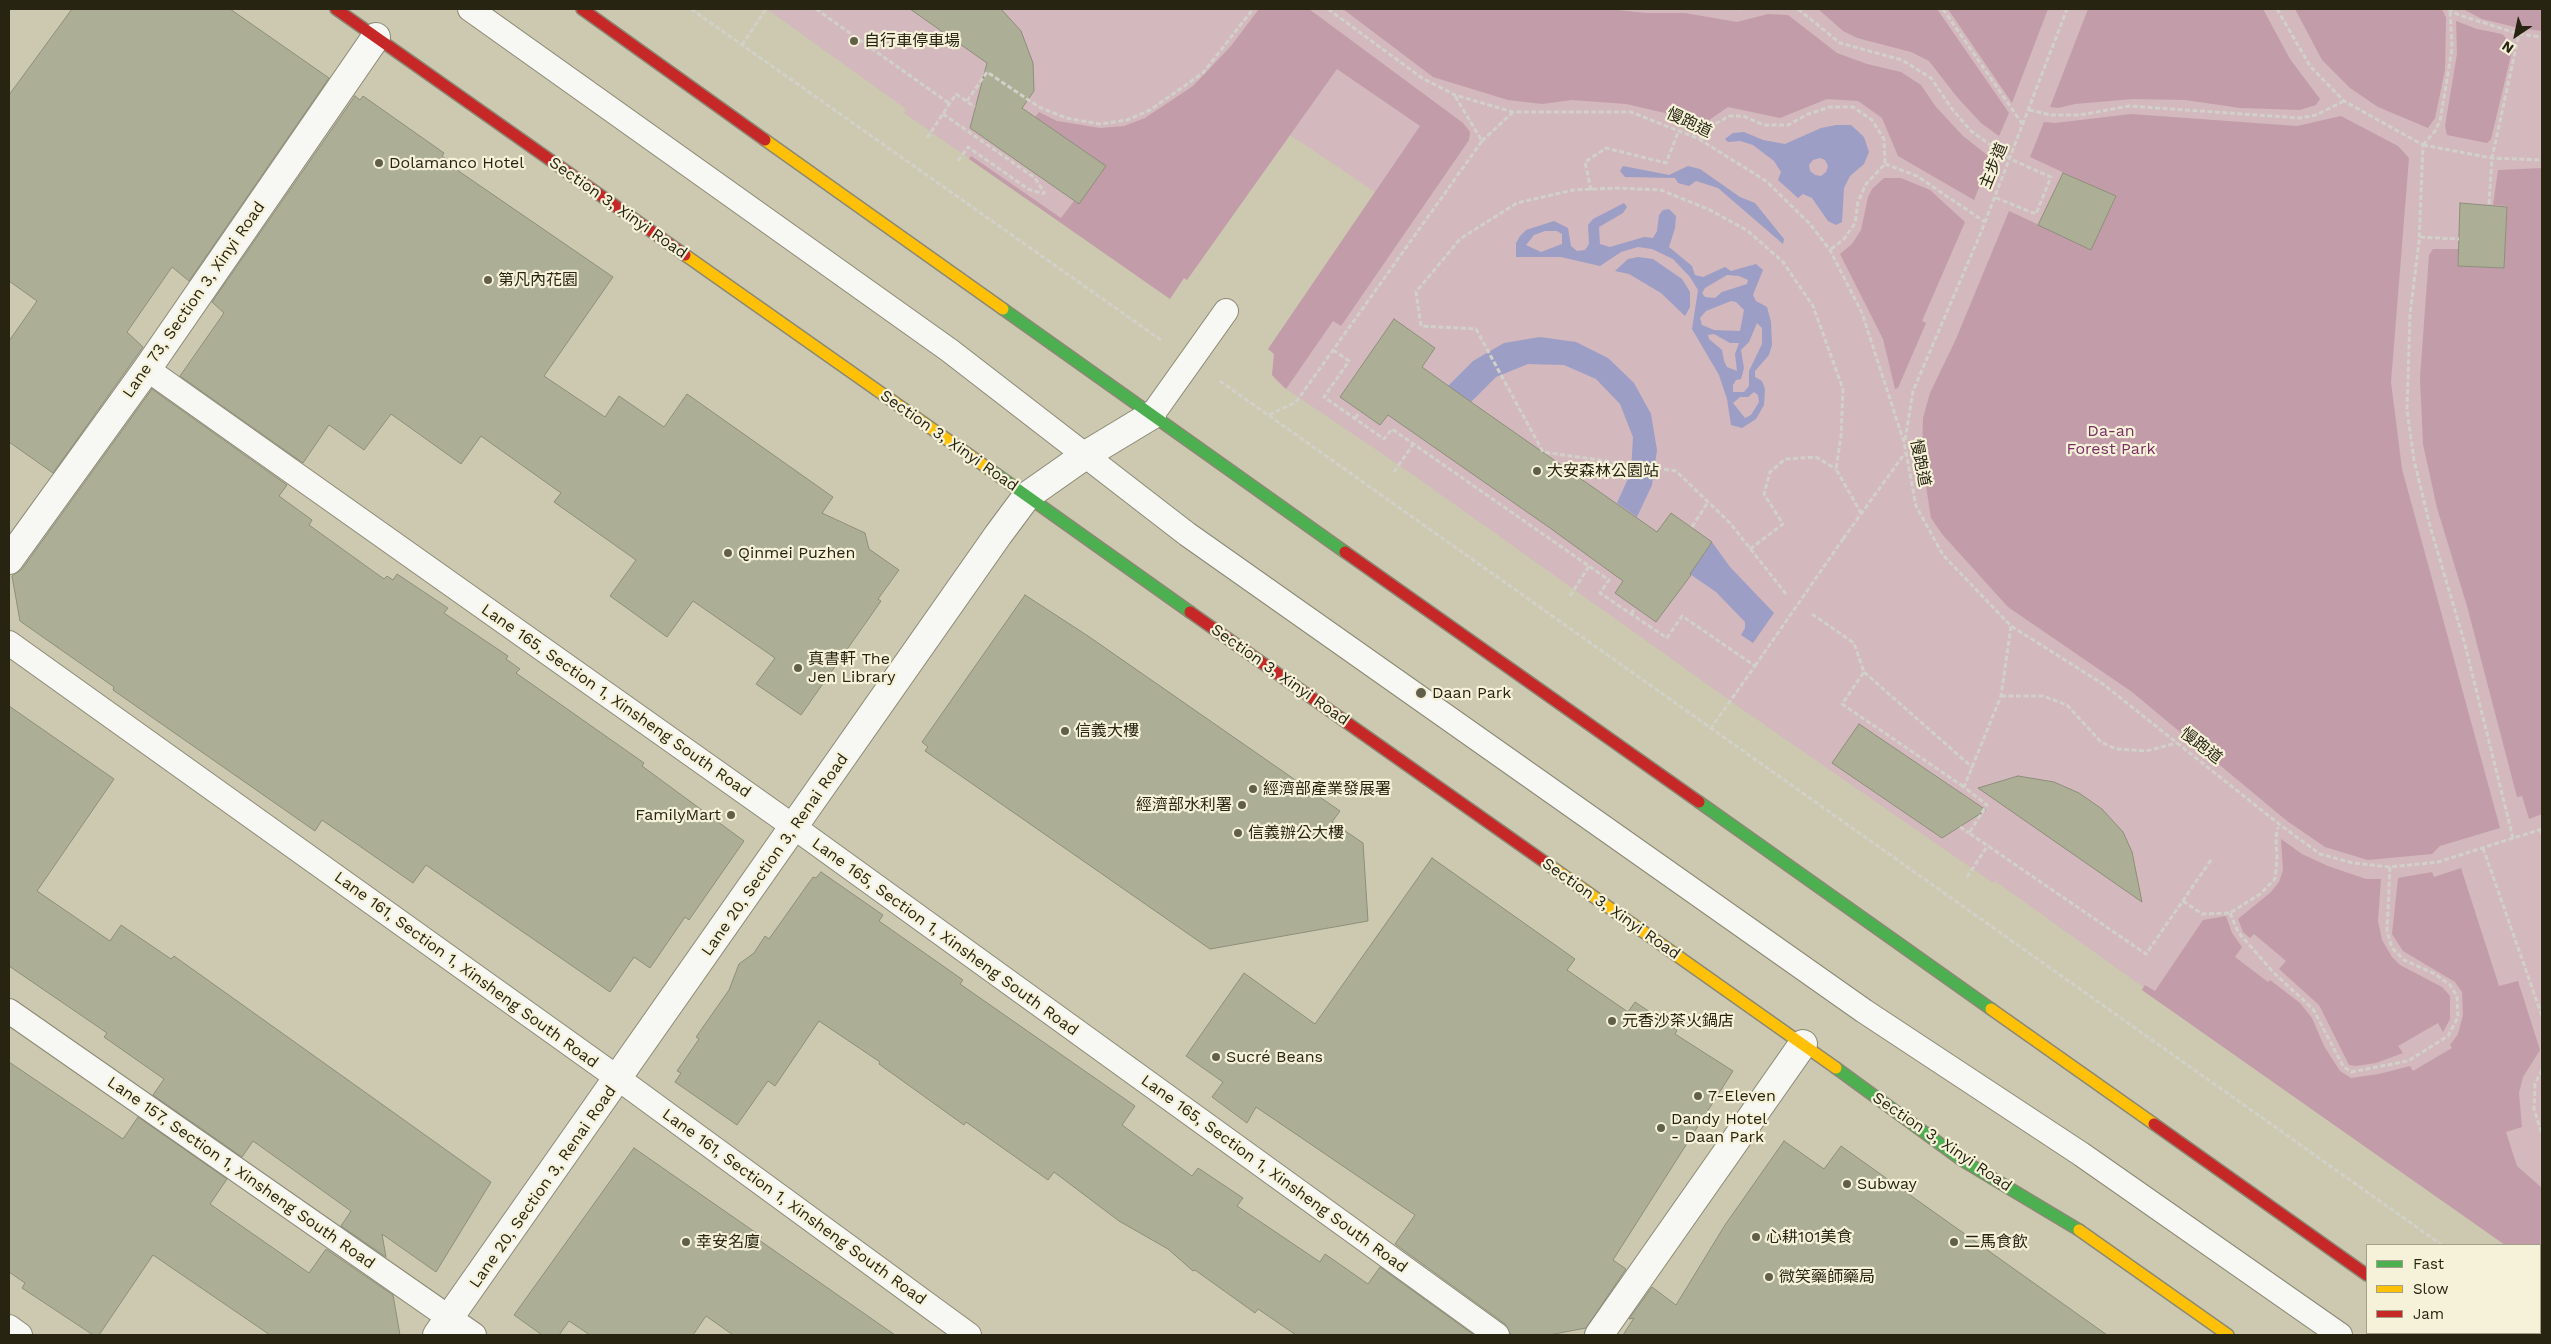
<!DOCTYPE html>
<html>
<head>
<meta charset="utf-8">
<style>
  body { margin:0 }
  #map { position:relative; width:2551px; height:1344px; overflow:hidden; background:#ccc9b0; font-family:"Work Sans",sans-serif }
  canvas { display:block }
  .frame { position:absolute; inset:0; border:10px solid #272412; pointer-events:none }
  .legend { position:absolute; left:2366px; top:1244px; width:175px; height:90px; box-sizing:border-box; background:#f6f2da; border:1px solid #a3a08a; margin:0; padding:6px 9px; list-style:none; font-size:15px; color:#272412 }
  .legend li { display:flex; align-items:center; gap:10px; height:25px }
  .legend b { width:25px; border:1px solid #a3a08a }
  .north { position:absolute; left:2491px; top:10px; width:50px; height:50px; -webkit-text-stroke:4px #f6f2da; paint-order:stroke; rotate:214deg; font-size:14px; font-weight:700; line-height:20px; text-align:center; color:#272412 }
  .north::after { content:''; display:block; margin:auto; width:18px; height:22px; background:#272412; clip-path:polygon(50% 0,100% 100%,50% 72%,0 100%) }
</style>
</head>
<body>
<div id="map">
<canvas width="2551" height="1344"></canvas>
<div class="frame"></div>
<ul class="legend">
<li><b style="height:6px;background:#4caf50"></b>Fast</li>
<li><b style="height:6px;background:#ffc107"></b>Slow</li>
<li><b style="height:6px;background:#c62828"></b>Jam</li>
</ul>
<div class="north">N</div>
</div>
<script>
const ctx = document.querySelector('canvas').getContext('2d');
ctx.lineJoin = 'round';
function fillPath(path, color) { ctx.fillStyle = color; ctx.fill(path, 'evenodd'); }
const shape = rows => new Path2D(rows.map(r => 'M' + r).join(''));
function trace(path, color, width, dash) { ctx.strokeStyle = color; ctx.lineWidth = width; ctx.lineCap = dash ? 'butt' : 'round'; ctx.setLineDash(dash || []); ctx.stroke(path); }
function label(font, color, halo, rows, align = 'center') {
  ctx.font = font + ' "Work Sans","Noto Sans TC",sans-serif'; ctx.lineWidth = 4.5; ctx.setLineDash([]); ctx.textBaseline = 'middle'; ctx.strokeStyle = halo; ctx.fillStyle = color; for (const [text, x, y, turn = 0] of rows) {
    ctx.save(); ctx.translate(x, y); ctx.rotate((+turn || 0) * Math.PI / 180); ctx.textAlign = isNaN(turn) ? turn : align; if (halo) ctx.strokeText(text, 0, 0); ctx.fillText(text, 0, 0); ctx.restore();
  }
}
const green = shape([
  [767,9,2542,9,2542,1272,2540,1270,2540,1245,2505,1245,2142,990,2143,987,1995,881,1993,883,1749,714,1409,472,1279,384,1272,375,1274,354,1268,349,1375,192,1290,135,1187,280,1184,278,1170,299,904,113,906,109]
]);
const forest = shape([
  [1259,9,1309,9,1463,123,1470,132,1469,140,1341,326,1333,321,1286,389,1272,375,1274,354,1268,349,1420,126,1337,69,1187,280,1184,278,1170,299,969,159,971,156,1061,218,1074,201,1079,204,1105,166,1035,117,1039,112,1057,121,1100,128,1124,126,1145,118,1193,86,1231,46],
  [1343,9,1607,9,1647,13,1685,13,1737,22,1768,14,1788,15,1837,53,1867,64,1901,72,1921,85,1936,107,1963,136,1991,158,1974,200,1898,156,1882,118,1858,101,1827,99,1780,118,1728,107,1699,127,1669,114,1626,104,1572,100,1542,104,1508,100,1433,77],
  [1818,9,1937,9,2009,113,1999,136,1981,123,1957,97,1929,61,1911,52,1857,38,1843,31],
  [1948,9,2048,9,2012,103],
  [2088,9,2263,9,2290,59,2320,99,2316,105,2300,110,2240,108,2185,100,2133,99,2075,104,2058,108,2050,107],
  [2295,9,2440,9,2443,11,2446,18,2445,70,2435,118,2428,128,2378,107,2350,88,2322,60],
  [2463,9,2542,9,2542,31,2519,28,2482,19],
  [2456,21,2477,29,2502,34,2510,42,2512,51,2491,139,2487,143,2447,135,2445,126,2457,54],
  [2131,114,2297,126,2341,116,2398,146,2409,158,2391,382,2402,469,2500,828,2440,846,2432,854,2368,860,2325,847,2287,821,2132,692,2008,607,1942,534,1931,518,1922,461,1923,418,1930,393,1956,339,2009,211,2091,249,2116,197,2030,157,2044,122,2055,123],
  [2542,168,2542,814,2529,819,2522,796,2517,797,2467,606,2437,508,2423,444,2420,378,2429,255,2433,249,2458,249,2458,266,2504,268,2507,206,2493,205,2498,170],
  [1884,178,1901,178,1930,190,1965,222,1922,321,1926,323,1898,388,1895,389,1883,339,1840,254,1852,244,1861,230,1868,197,1872,189],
  [2281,839,2302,854,2328,866,2366,879,2381,879,2378,921,2382,940,2392,957,2400,965,2442,987,2450,996,2450,1019,2443,1032,2438,1023,2398,1046,2403,1053,2376,1063,2356,1066,2349,1065,2319,1005,2279,969,2286,961,2254,934,2250,938,2243,932,2238,919,2271,892,2279,882,2283,870],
  [2461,868,2499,986,2518,981,2540,1050,2523,1077,2519,1093,2522,1127,2506,1132,2517,1166,2542,1188,2542,1272,2540,1270,2540,1245,2505,1245,2142,990,2145,985,2155,991,2203,920,2226,916,2232,933,2242,947,2235,957,2268,982,2270,980,2300,1003,2312,1018,2324,1046,2340,1071,2351,1078,2379,1074,2410,1066,2413,1071,2452,1048,2450,1045,2458,1034,2463,1015,2462,992,2455,982,2403,951,2392,934,2398,878,2432,872,2434,877]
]);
const water = shape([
  [1836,125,1851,125,1864,137,1869,152,1864,164,1850,176,1844,188,1842,222,1836,225,1828,221,1812,198,1803,194,1798,198,1778,180,1781,172,1774,161,1753,145,1740,141,1728,142,1725,139,1733,133,1744,132,1763,140,1785,144,1821,128],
  [1820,158,1825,160,1828,166,1826,172,1821,176,1815,175,1810,171,1809,165,1813,160],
  [1623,166,1669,175,1688,166,1700,169,1740,197,1755,203,1784,239,1783,244,1718,188,1696,181,1689,186,1678,183,1675,178,1625,177,1620,171],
  [1624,203,1627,207,1623,213,1599,227,1600,244,1610,247,1644,237,1653,238,1657,231,1659,215,1663,210,1669,209,1676,216,1675,228,1669,247,1692,266,1695,275,1703,277,1725,267,1731,271,1756,264,1763,270,1753,295,1756,301,1767,307,1771,322,1772,345,1769,355,1755,371,1755,377,1762,381,1765,389,1764,405,1756,419,1742,428,1731,425,1727,399,1719,375,1692,329,1698,290,1690,277,1673,259,1652,249,1638,247,1621,252,1600,266,1561,257,1516,257,1516,243,1520,236,1526,230,1554,221,1568,228,1571,246,1577,251,1585,250,1589,244,1588,225,1593,219],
  [1545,231,1557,231,1562,234,1562,244,1541,252,1526,245,1534,235],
  [1727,275,1739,276,1748,280,1747,284,1722,292,1715,298,1705,297,1702,293,1705,288],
  [1731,301,1736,302,1744,310,1740,331,1714,330,1702,325,1700,318,1706,311],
  [1757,323,1762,328,1762,344,1749,371,1749,386,1744,392,1733,392,1733,385,1736,380,1741,379,1744,368,1741,350,1749,342],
  [1714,334,1730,343,1739,343,1735,354,1737,371,1727,367,1724,361,1722,350,1709,339,1708,335],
  [1754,392,1758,395,1759,402,1751,415,1745,418,1733,403,1740,397,1748,397],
  [1638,257,1653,259,1682,279,1690,292,1690,307,1685,316,1661,293,1629,274,1615,271,1628,259],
  [1540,337,1576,342,1608,358,1634,383,1651,414,1657,450,1652,485,1637,517,1617,503,1631,472,1633,437,1620,404,1596,379,1564,365,1528,364,1496,377,1471,402,1448,386,1473,361,1504,343],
  [1712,542,1730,567,1774,613,1753,643,1741,635,1745,628,1745,622,1716,592,1690,574]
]);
const building = shape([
  [72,9,230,9,329,78,189,281,172,267,127,332,143,347,53,473,9,442,9,341,37,301,9,281,9,95,72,9],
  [910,9,1001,9,1021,31,1033,63,1034,91,1022,108,1106,166,1079,204,970,128,987,63,910,9],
  [355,96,360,100,363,96,444,153,442,156,446,159,444,161,613,277,544,376,605,417,619,396,664,427,687,394,833,497,822,513,865,533,869,549,899,570,878,599,881,601,801,715,756,684,775,658,693,601,667,637,610,596,636,560,554,502,561,493,481,436,461,464,391,414,364,450,329,425,303,463,180,376,224,313,212,302,355,96],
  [2063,173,2116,196,2091,250,2038,225,2063,173],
  [2460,203,2507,207,2504,268,2458,266,2460,203],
  [1394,319,1435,348,1422,367,1471,402,1657,532,1671,513,1712,542,1690,574,1691,575,1656,622,1615,593,1623,581,1550,528,1388,415,1380,425,1340,397,1394,319],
  [152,389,287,485,279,496,312,520,309,525,384,579,387,576,393,580,397,574,448,608,444,613,508,656,506,659,520,669,516,673,644,763,642,766,744,841,689,920,685,917,650,968,634,957,610,992,426,865,413,883,322,820,315,831,113,690,114,687,20,621,12,576,22,569,152,389],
  [1025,595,1088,636,1340,811,1332,822,1363,843,1368,921,1210,949,925,751,928,747,922,742,1025,595],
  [9,706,114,779,37,891,110,941,121,925,171,959,174,956,491,1182,436,1272,382,1234,386,1257,341,1226,351,1211,253,1141,242,1157,153,1095,164,1079,104,1037,107,1033,9,966,9,706],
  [1859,724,1986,810,1942,838,1832,763,1859,724],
  [2018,776,2054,782,2079,793,2102,809,2123,832,2132,852,2142,902,1978,788,2018,776],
  [1432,858,1575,959,1567,970,1628,1012,1635,1002,1677,1030,1675,1034,1733,1071,1613,1260,1626,1269,1586,1328,1549,1335,1511,1335,1505,1324,1395,1244,1415,1215,1256,1107,1247,1123,1212,1097,1223,1082,1186,1056,1244,973,1315,1024,1432,858],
  [821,872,883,915,879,921,963,980,960,984,1135,1106,1122,1125,1192,1176,1198,1168,1243,1198,1237,1206,1320,1262,1325,1254,1368,1284,1380,1267,1474,1335,1296,1335,1258,1309,1255,1313,1195,1270,1193,1271,1168,1249,1119,1221,1054,1172,1048,1180,966,1122,964,1125,879,1064,880,1062,819,1021,775,1086,768,1081,737,1125,675,1082,681,1073,677,1071,699,1039,696,1037,729,990,739,964,754,953,765,936,769,939,813,877,816,878,821,872],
  [9,1062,123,1139,138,1117,227,1179,210,1204,309,1273,326,1249,393,1295,400,1335,270,1335,153,1255,99,1335,93,1335,22,1288,25,1283,9,1272,9,1062],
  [1784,1141,1824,1169,1841,1146,2107,1335,1623,1335,1634,1318,1629,1319,1652,1287,1676,1305,1725,1225,1784,1141],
  [634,1148,762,1237,759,1240,895,1335,733,1335,706,1316,693,1335,590,1335,569,1321,559,1335,542,1335,514,1315,634,1148]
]);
const path = shape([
  [691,9,1161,340],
  [816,9,950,104],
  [1328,9,1422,78,1455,95,1513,112,1631,112,1699,139,1766,181,1810,224,1830,250,1862,313,1904,442,1916,506,1943,555,2011,626,2103,684,2279,824,2320,854,2353,863,2390,867,2438,862,2542,829],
  [1739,9,1741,9],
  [1798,9,1840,43,1902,60,1931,78,1952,109,1971,131,2010,159,2051,177,2036,214,1994,197],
  [1943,9,2023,125],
  [2277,9,2310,66,2344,101,2423,145,2419,242,2410,314,2407,410,2414,460,2430,526,2464,641,2513,838],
  [2448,9,2459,15,2519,34,2542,37],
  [742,45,766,9],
  [967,101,987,72,1039,107,1066,118,1100,124,1127,120,1150,110,1203,73,1253,9],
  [2029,110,2051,115,2080,115,2129,106,2300,118,2316,115,2344,101],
  [943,114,1035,178,1045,194],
  [927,138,956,94,975,107],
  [1699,139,1715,124,1729,116,1743,116,1764,125,1788,125,1808,114,1830,107,1853,107,1872,120,1884,139,1885,164,1866,184,1858,202,1855,223,1844,239,1830,250],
  [1482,141,1513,112],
  [2423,145,2435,131,2440,121,2452,49,2450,10],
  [2423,145,2492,158,2542,160],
  [958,161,968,147,1028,189,1044,194],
  [1885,164,1917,176,1985,222],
  [1591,190,1585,162,1606,148,1666,163,1679,130],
  [2489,204,2492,158,2519,34],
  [2420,237,2459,239],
  [1333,350,1349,361,1324,397,1384,439,1392,429,1609,580,1600,593,1667,638,1682,616,1755,666,1711,728],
  [1220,381,2442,1245],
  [1269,415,1296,402,1482,141,1455,96],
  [1355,418,1360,412],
  [1905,440,1913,391,1982,230,2067,9],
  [1394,472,1414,443],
  [1692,527,1708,502],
  [1843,539,1905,453],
  [1750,549,1783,524,1764,494,1770,472,1785,459,1816,457,1836,469],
  [1786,594,1730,523,1676,471,1543,452,1476,329,1421,326,1416,292,1460,239,1517,203,1573,190,1617,188,1661,190,1710,210,1748,231,1783,262,1813,306,1843,389,1841,436,1836,469,1861,513],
  [1570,596,1589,566],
  [1631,614,1635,608],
  [1812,614,1854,643,1864,672,1842,704,1964,787],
  [2011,626,2001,696,1964,787,1987,805,1969,833,2146,954,2211,860],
  [1864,672,1973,768],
  [2001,696,2043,696,2067,705,2101,742,2116,749,2146,751,2177,743],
  [1960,827,1969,833],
  [2540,829,2542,835],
  [2483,848,2542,1016],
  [1967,877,1988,845],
  [2183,901,2202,914,2230,913,2260,894,2275,879,2277,860,2276,837,2278,827],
  [2230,913,2238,932,2274,973,2313,1009,2343,1066,2351,1072,2408,1061,2448,1036,2458,1017,2457,996,2450,985,2435,974,2404,960,2392,948,2387,931,2390,867],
  [2542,1070,2535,1084,2534,1109,2542,1134],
  [2540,1314,2542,1316]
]);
const lane = shape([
  [470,9,949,350,1187,534,1864,1011,2081,1154,2340,1335],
  [147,369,794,827,1497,1335],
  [1152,415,1226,311],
  [9,643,619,1079,969,1335],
  [9,1011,474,1335],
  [9,1327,20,1335]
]);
const street = shape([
  [9,560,147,369,376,37],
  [437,1335,998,535,1027,496,1084,456,1152,415],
  [1599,1335,1803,1044]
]);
const fast = shape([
  [1003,309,1345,552],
  [989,469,1190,612],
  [1699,802,1991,1009],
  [1836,1068,1962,1160,2079,1230],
  [2449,1333,2453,1335]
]);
const slow = shape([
  [765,140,1003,309],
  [685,255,989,469],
  [1546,863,1836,1068],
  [1991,1009,2154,1124],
  [2079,1230,2228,1335]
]);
const jam = shape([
  [336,9,685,255],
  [582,9,765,140],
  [1345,552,1699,802],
  [1190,612,1546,863],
  [2154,1124,2367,1275]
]);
const pathBridge = shape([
  [1755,666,1843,539]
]);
const markers = [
  [854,41,5,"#615e49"],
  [379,163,5,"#615e49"],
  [488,280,5,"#615e49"],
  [1537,471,5,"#615e49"],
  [728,553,5,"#615e49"],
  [798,668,5,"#615e49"],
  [1421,693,6,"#615e49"],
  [1065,731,5,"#615e49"],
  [1253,789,5,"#615e49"],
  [1242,805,5,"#615e49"],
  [731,815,5,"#615e49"],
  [1238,833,5,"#615e49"],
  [1612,1021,5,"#615e49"],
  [1216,1057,5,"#615e49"],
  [1698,1096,5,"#615e49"],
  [1661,1128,5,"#615e49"],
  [1847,1184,5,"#615e49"],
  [1756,1237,5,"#615e49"],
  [686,1242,5,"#615e49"],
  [1954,1242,5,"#615e49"],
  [1769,1277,5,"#615e49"]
];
const poiNames = [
  ["自行車停車場",864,41],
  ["Dolamanco Hotel",389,163],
  ["第凡內花園",498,280],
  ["大安森林公園站",1547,471],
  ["Qinmei Puzhen",738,553],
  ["真書軒 The",808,659],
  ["Jen Library",808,677],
  ["Daan Park",1432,693],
  ["信義大樓",1075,731],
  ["經濟部產業發展署",1263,789],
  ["經濟部水利署",1232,805,"right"],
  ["FamilyMart",721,815,"right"],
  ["信義辦公大樓",1248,833],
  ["元香沙茶火鍋店",1622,1021],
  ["Sucré Beans",1226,1057],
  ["7-Eleven",1708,1096],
  ["Dandy Hotel",1671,1119],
  ["- Daan Park",1671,1137],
  ["Subway",1857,1184],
  ["心耕101美食",1766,1237],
  ["幸安名廈",696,1242],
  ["二馬食飲",1964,1242],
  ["微笑藥師藥局",1779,1277]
];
const streetNames = [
  ["慢跑道",1689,123,25],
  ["主步道",1994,166,-68],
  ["Section 3, Xinyi Road",618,208,35],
  ["Lane 73, Section 3, Xinyi Road",194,300,-55],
  ["Section 3, Xinyi Road",949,441,35],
  ["慢跑道",1920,463,79],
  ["Section 3, Xinyi Road",1280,675,35],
  ["Lane 165, Section 1, Xinsheng South Road",616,701,35],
  ["慢跑道",2201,746,38],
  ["Lane 20, Section 3, Renai Road",775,855,-55],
  ["Section 3, Xinyi Road",1611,909,35],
  ["Lane 165, Section 1, Xinsheng South Road",945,937,36],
  ["Lane 161, Section 1, Xinsheng South Road",466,970,36],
  ["Section 3, Xinyi Road",1942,1142,34],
  ["Lane 157, Section 1, Xinsheng South Road",241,1173,35],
  ["Lane 165, Section 1, Xinsheng South Road",1274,1174,36],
  ["Lane 20, Section 3, Renai Road",543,1187,-55],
  ["Lane 161, Section 1, Xinsheng South Road",794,1207,36]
];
const parkNames = [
  ["Da-an",2111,431],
  ["Forest Park",2111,449]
];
fillPath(green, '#d3b8bd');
fillPath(forest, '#c29da9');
fillPath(water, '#9c9ec6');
fillPath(building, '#acaf95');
trace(building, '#8d8e7b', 1);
trace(lane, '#8b8875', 26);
trace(street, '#8b8875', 30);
trace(fast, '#8b8875', 14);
trace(slow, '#8b8875', 14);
trace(jam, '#8b8875', 14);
trace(path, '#d1d0c9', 3, [5, 2.5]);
trace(lane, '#f7f7f3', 24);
trace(street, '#f7f7f3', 28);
trace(fast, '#4caf50', 11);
trace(slow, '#ffc107', 11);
trace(jam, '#c62828', 11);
trace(pathBridge, '#d1d0c9', 3, [5, 2.5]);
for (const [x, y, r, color] of markers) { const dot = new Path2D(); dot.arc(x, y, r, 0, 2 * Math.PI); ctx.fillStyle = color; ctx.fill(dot); trace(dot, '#f6f2da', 2); }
label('16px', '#272412', '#f6f2da', poiNames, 'left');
label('16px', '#272412', '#f6f2da', streetNames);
label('16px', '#7a2c64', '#f6f2da', parkNames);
</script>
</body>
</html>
